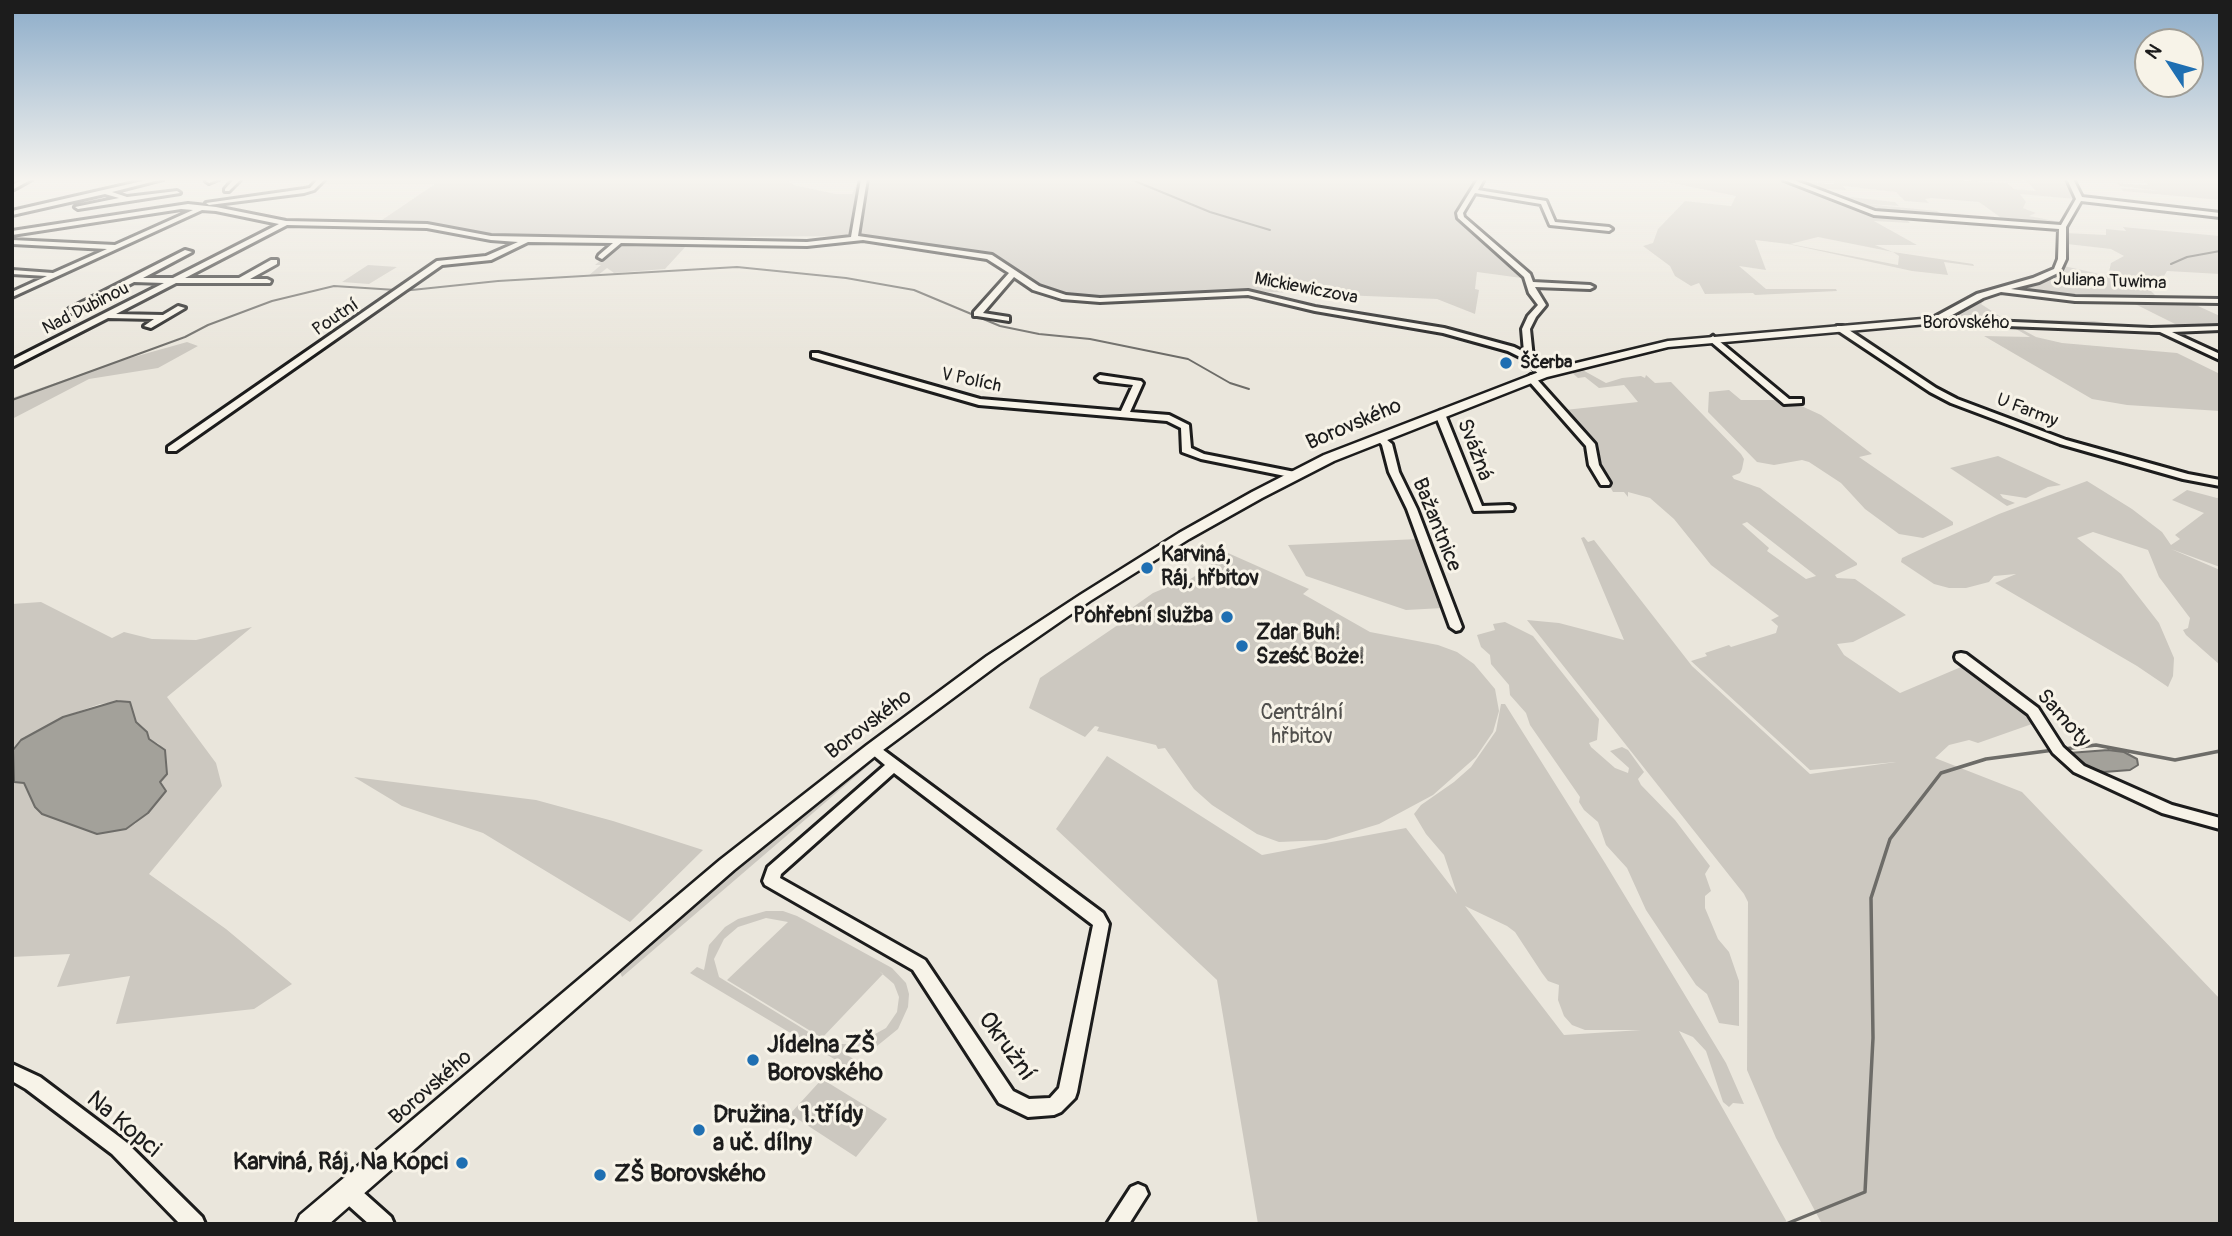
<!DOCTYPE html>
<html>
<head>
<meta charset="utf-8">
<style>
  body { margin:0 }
  #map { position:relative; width:2232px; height:1236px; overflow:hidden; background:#eae6dc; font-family:Pangolin,sans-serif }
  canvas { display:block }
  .frame { position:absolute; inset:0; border:14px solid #1c1c1c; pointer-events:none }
  .north { position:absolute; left:2134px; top:28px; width:70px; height:70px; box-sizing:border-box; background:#f7f3e8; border:2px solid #9f9d96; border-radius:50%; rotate:306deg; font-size:19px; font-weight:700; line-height:28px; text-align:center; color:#1c1c1c }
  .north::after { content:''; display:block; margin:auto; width:24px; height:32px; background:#1f6fb2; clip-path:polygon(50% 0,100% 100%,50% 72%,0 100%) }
</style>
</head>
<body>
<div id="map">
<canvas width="2232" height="1236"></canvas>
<div class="frame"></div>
<div class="north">N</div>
</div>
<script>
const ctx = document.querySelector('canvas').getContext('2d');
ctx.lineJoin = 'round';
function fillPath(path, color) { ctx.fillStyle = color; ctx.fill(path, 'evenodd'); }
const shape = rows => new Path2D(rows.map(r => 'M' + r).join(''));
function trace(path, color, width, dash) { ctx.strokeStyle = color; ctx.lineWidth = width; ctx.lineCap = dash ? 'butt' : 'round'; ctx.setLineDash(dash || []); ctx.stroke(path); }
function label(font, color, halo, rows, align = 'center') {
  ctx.font = font + ' Pangolin,sans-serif'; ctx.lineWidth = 6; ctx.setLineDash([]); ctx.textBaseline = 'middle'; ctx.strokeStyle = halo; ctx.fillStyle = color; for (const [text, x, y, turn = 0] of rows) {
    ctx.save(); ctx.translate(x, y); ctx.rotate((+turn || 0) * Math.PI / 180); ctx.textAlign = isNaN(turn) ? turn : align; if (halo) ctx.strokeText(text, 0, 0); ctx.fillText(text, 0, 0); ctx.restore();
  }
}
const green = shape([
  [326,179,786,179,794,185,836,194,852,194,859,179,1478,179,1457,214,1529,279,1477,272,1475,289,1479,290,1475,314,1437,299,1248,291,1092,299,1045,288,994,257,862,236,528,238,486,234,424,223,379,222,435,184,321,184],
  [1652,179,1785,179,1827,184,1834,184,1834,179,1943,179,2007,183,2014,189,2036,191,2026,181,2015,179,2065,179,2075,199,2020,194,2026,202,2023,208,2036,213,2029,216,2060,222,2059,226,1878,213,1831,195,1895,202,1899,206,1866,204,1937,211,1947,217,1998,220,2000,217,1979,202,1931,198,1925,199,1929,203,1905,201,1896,192,1843,186,1847,190,1820,189,1822,192,1798,185,1867,212,1903,216,1910,223,1874,221,1917,245,1875,245,1893,252,1973,264,1974,266,1944,262,1948,275,1912,271,1788,244,1755,240,1766,270,1739,266,1766,289,1836,289,1837,291,1755,295,1753,293,1705,294,1699,283,1691,286,1675,276,1670,266,1643,246,1653,243,1658,229,1685,201,1731,206,1736,196],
  [1818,237,1893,252,1899,256,1898,265,1790,244],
  [2135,179,2220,179,2220,200,2123,191,2121,188,2160,191,2120,186,2116,183,2148,185,2143,180],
  [2123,227,2220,236,2220,274,2167,271,2161,281,2145,285,2158,298,2072,298,2009,290,2055,275,2064,266,2108,276,2111,263,2124,256,2111,249,2067,244,2066,233,2106,235,2106,229,2126,231],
  [621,242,688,244,665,269,614,273,607,268,597,276,588,276,601,265,595,265],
  [368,265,397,267,369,284,342,282],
  [2006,292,1985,299,1981,304,2004,319,2094,321,2138,328,1943,319,1961,311,1975,301],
  [2127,300,2187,301,2220,316,2220,327,2183,328],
  [2012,324,2036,337,2062,343,2177,353,2220,374,2220,411,2127,405,2092,399,1984,336,2030,337,2009,325],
  [187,342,198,346,158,368,89,379,12,419,12,398,116,362],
  [1579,368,1606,383,1622,378,1641,376,1645,378,1646,375,1655,383,1671,382,1741,454,1744,459,1742,469,1740,473,1732,476,1734,479,1760,488,1857,563,1857,565,1835,575,1837,578,1855,579,1906,615,1853,642,1837,644,1844,655,1900,693,1968,664,2033,714,2032,724,1978,743,1969,740,1949,745,1935,758,2022,792,2220,999,2220,1224,1822,1224,1776,1138,1747,1070,1748,902,1744,894,1527,620,1559,623,1624,640,1581,538,1584,537,1588,542,1594,540,1692,666,1810,774,1896,762,1810,770,1691,661,1707,656,1705,653,1729,645,1731,647,1776,633,1778,626,1771,620,1779,616,1711,565,1674,519,1650,498,1628,492,1628,497,1624,492,1613,492,1596,461,1595,449,1545,390,1565,410,1638,402,1624,385,1599,388,1585,377,1578,378,1569,370],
  [1747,522,1815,575,1816,576,1806,579,1767,551,1769,548,1742,524],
  [1729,390,1741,400,1773,400,1795,403,1821,415,1872,454,1859,457,1953,522,1953,525,1923,538,1899,534,1865,509,1841,483,1809,462,1802,460,1774,465,1757,462,1708,412,1709,392],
  [1998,456,2061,485,2048,487,2026,498,2000,494,2003,498,2015,503,2007,506,1950,468],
  [2087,481,2132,509,2162,532,2171,545,2180,539,2175,535,2204,513,2172,500,2187,490,2217,498,2220,497,2220,567,2171,549,2220,570,2220,665,2186,635,2183,630,2188,628,2190,618,2159,577,2148,550,2093,532,2077,538,2121,574,2159,623,2174,658,2173,676,2168,687,2137,666,1995,583,2016,574,1994,576,1989,582,1966,588,1949,588,1934,584,1901,562,1902,558,1934,543,1999,514],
  [1418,539,1443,608,1406,610,1306,576,1288,545],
  [1228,553,1309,589,1303,594,1370,632,1438,645,1457,652,1474,664,1495,689,1499,711,1493,732,1476,757,1433,795,1379,824,1326,840,1279,842,1257,834,1212,805,1194,789,1165,748,1158,749,1156,745,1097,731,1099,727,1095,726,1085,737,1029,708,1040,678,1134,614,1129,610,1153,593,1177,583,1182,585],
  [41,602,112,638,124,632,152,639,196,640,252,627,167,697,216,763,222,786,149,874,226,929,292,984,254,1009,116,1024,130,976,57,987,70,954,12,957,12,770,14,781,23,783,35,807,42,814,97,834,126,829,135,824,148,813,166,791,160,782,166,775,165,755,159,744,149,739,147,732,135,722,129,701,100,704,63,717,21,740,12,753,12,604],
  [1505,622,1533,636,1599,719,1597,740,1589,743,1591,747,1615,768,1628,773,1629,768,1610,751,1622,747,1628,750,1644,772,1638,779,1641,785,1675,820,1710,866,1705,874,1711,891,1705,896,1705,908,1718,939,1729,952,1739,981,1739,1026,1719,1023,1707,994,1696,985,1646,910,1627,868,1606,845,1598,822,1584,810,1579,802,1580,797,1530,725,1526,713,1510,695,1509,685,1491,664,1490,655,1481,647,1477,635,1495,630,1493,624],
  [1501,704,1505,704,1605,863,1726,1063,1744,1104,1733,1103,1729,1107,1723,1102,1706,1051,1693,1037,1679,1031,1788,1224,1258,1224,1217,980,1056,829,1107,756,1262,855,1406,828,1457,894,1444,855,1426,834,1414,814,1421,805,1454,782,1471,767,1496,731],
  [1465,906,1507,926,1515,932,1542,973,1548,981,1559,985,1558,1000,1564,1016,1572,1025,1585,1030,1641,1030,1564,1035],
  [870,758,877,758,622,977,618,967,624,961],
  [354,777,536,800,613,821,703,850,630,922,483,833,402,806],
  [766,911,783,911,797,916,892,968,906,983,909,994,908,1007,898,1029,877,1046,847,1055,879,1074,871,1081,690,973,697,967,704,970,709,945,725,927,738,919],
  [766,918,788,922,727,980,822,1038,883,974,879,971,894,984,899,997,897,1012,886,1028,857,1044,828,1044,719,977,714,959,724,939,738,927],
  [822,1079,887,1119,856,1157,790,1114]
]);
const water = shape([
  [117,701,130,702,136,722,147,732,149,739,165,750,167,774,160,782,166,791,148,813,126,829,97,834,42,814,35,807,24,783,14,782,13,750,21,740,63,717,117,701],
  [2108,750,2124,752,2137,759,2138,765,2130,770,2104,772,2092,769,2069,753,2108,750]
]);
const streamFar1 = shape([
  [1130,179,1210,212,1270,230],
  [2171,264,2187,257,2220,251],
  [402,291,498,281,737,267,846,278,914,290,1000,326,1039,334,1090,339,1188,359,1230,383,1249,389],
  [12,400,185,337,208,325,272,301,334,286,396,290]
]);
const stream = shape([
  [2064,749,2096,745,2175,760,2220,751],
  [1786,1224,1865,1192,1873,1038,1871,898,1890,839,1941,773,1986,759,2054,750]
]);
const minor = shape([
  [24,179,32,179,12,190,12,185,24,179],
  [151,179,163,179,112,192,127,197,177,191,180,193,78,209,75,207,119,198,105,194,12,215,12,211,151,179],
  [208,179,219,179,209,183,206,181,208,179],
  [234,179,241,179,229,191,225,191,225,189,234,179],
  [318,179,325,179,314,190,304,193,209,205,206,203,304,189,310,188,318,179],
  [861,179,867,179,858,236,992,255,1039,286,1066,295,1100,298,1248,291,1315,307,1444,328,1514,347,1524,352,1522,329,1528,316,1538,305,1529,293,1524,277,1458,218,1457,213,1478,179,1484,179,1478,190,1546,201,1555,222,1609,227,1612,229,1609,231,1550,225,1541,204,1475,193,1463,213,1464,217,1530,274,1533,282,1590,285,1594,287,1590,289,1535,287,1546,305,1536,317,1530,329,1533,358,1547,374,1543,377,1540,376,1526,360,1508,351,1443,333,1315,311,1248,295,1100,302,1062,299,1033,290,1014,277,983,313,1009,317,1009,321,977,316,974,316,974,312,1009,273,987,259,863,240,807,246,621,243,602,259,598,257,599,255,613,243,528,242,491,260,442,265,176,451,168,451,168,447,437,261,486,256,518,242,491,240,427,228,287,225,185,278,239,278,271,260,277,260,277,264,250,279,267,279,271,281,270,283,176,283,116,314,163,315,178,306,185,308,151,328,144,326,154,319,108,318,12,367,12,360,164,283,134,282,75,313,69,313,69,309,185,250,192,252,143,278,173,278,279,224,216,211,202,210,12,297,12,292,47,276,12,274,12,270,53,273,107,249,13,244,12,240,115,245,193,210,181,209,12,235,12,231,188,204,216,207,286,221,427,224,491,236,807,242,851,237,861,179],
  [1791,179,1875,211,2061,225,2076,199,2067,179,2073,179,2082,197,2220,213,2220,217,2081,201,2066,227,2066,259,2060,272,2039,282,2011,289,2075,297,2220,299,2220,303,2075,301,2001,292,1983,298,1945,319,2151,328,2220,326,2220,330,2172,332,2220,354,2220,360,2160,332,1931,323,1931,319,1977,294,2033,278,2054,269,2058,259,2059,229,1874,215,1784,180,1791,179],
  [1837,326,1843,326,1936,388,1957,399,2066,440,2188,474,2220,480,2220,486,2183,479,2060,444,1951,403,1930,392,1837,330,1837,326],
  [1713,336,1789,399,1802,399,1802,403,1784,404,1710,341,1709,339,1713,336],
  [812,353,818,353,980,399,1121,411,1133,385,1100,381,1096,378,1100,375,1141,381,1143,383,1130,412,1169,415,1189,425,1191,448,1204,454,1295,472,1300,475,1295,478,1201,459,1182,452,1181,428,1167,421,979,405,812,357,812,353],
  [1531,375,1534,376,1595,444,1599,465,1610,483,1609,485,1601,485,1589,465,1586,446,1528,380,1527,378,1531,375],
  [1440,411,1445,414,1482,506,1509,505,1513,506,1514,508,1513,510,1474,511,1435,414,1440,411],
  [1381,435,1392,444,1399,472,1417,509,1462,627,1460,630,1456,631,1450,627,1407,509,1389,472,1382,445,1376,438,1381,435],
  [1961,653,1966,654,2038,708,2063,747,2084,766,2172,805,2220,818,2220,829,2162,813,2074,772,2053,753,2028,714,1956,660,1955,657,1956,654,1961,653],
  [873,744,878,746,1103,913,1109,924,1077,1092,1075,1098,1061,1112,1054,1115,1028,1117,999,1103,913,970,765,885,763,881,768,867,885,765,866,749,868,746,873,744],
  [894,773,1093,925,1059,1088,1050,1098,1029,1099,1013,1091,925,960,780,878,781,874,894,773],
  [12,1064,40,1077,126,1142,202,1217,205,1224,180,1224,112,1154,26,1089,12,1081,12,1064],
  [347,1181,354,1184,391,1217,394,1224,369,1224,340,1198,337,1191,340,1184,347,1181],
  [1138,1184,1145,1187,1148,1194,1129,1224,1107,1224,1131,1187,1138,1184]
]);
const major = shape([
  [1934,318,1939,321,1938,323,1668,347,1547,377,1334,461,1262,498,1189,539,1090,601,999,664,879,753,734,870,329,1224,296,1224,300,1215,720,860,867,745,987,656,1080,595,1179,533,1252,492,1324,455,1539,372,1668,341,1934,318]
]);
const markers = [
  [1506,363,7,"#1f6fb2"],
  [1147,568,7,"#1f6fb2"],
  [1227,617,7,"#1f6fb2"],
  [1242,646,7,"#1f6fb2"],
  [753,1060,7,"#1f6fb2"],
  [699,1130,7,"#1f6fb2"],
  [462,1163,7,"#1f6fb2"],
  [600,1175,7,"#1f6fb2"]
];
const farStreetnames = [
  ["Juliana Tuwima",2110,282,2],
  ["Mickiewiczova",1306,289,11],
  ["Nad Dubinou",86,309,-27],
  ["Poutní",336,318,-34],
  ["Borovského",1966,323],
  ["V Polích",971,381,12],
  ["U Farmy",2027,411,21]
];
const farPoinames = [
  ["Ščerba",1520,363]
];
const streetNames = [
  ["Borovského",1354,425,-23],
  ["Svážná",1474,450,69],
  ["Bažantnice",1436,525,68],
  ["Samoty",2063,719,49],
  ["Borovského",869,725,-37],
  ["Borovského",431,1088,-41]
];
const poiNames = [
  ["Karviná,",1161,556],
  ["Ráj, hřbitov",1161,580],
  ["Pohřební služba",1213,617,"right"],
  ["Zdar Buh!",1256,634],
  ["Sześć Boże!",1256,658]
];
const parkNames = [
  ["Centrální",1302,714],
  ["hřbitov",1302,738]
];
const nearPoinames = [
  ["Jídelna ZŠ",767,1046],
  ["Borovského",767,1074],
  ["Družina, 1.třídy",713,1116],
  ["a uč. dílny",713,1144],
  ["Karviná, Ráj, Na Kopci",448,1163,"right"],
  ["ZŠ Borovského",614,1175]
];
const nearStreetnames = [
  ["Okružní",1006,1047,54],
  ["Na Kopci",123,1125,40]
];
fillPath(green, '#ccc8c0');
fillPath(water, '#a3a19a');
trace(water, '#6d6c68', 2);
trace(streamFar1, '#6d6c68', 2);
trace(stream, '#6d6c68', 3.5);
trace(minor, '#1c1c1c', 6);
trace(major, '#1c1c1c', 5);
fillPath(minor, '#f7f3e8');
fillPath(major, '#f7f3e8');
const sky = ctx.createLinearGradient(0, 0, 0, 352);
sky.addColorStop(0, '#8cacc9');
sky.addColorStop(0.51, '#f6f4ef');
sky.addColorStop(1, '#f6f4ef00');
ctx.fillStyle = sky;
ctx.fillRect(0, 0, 2232, 352);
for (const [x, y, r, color] of markers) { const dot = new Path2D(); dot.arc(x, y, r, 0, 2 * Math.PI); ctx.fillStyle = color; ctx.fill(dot); trace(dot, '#f7f3e8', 2.5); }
label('18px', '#1c1c1c', '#f7f3e8', farStreetnames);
label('bold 18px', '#1c1c1c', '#f7f3e8', farPoinames, 'left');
label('21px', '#1c1c1c', '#f7f3e8', streetNames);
label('bold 21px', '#1c1c1c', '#f7f3e8', poiNames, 'left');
label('21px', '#51504d', '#f7f3e8', parkNames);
label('bold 24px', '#1c1c1c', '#f7f3e8', nearPoinames, 'left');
label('24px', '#1c1c1c', '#f7f3e8', nearStreetnames);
</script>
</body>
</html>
